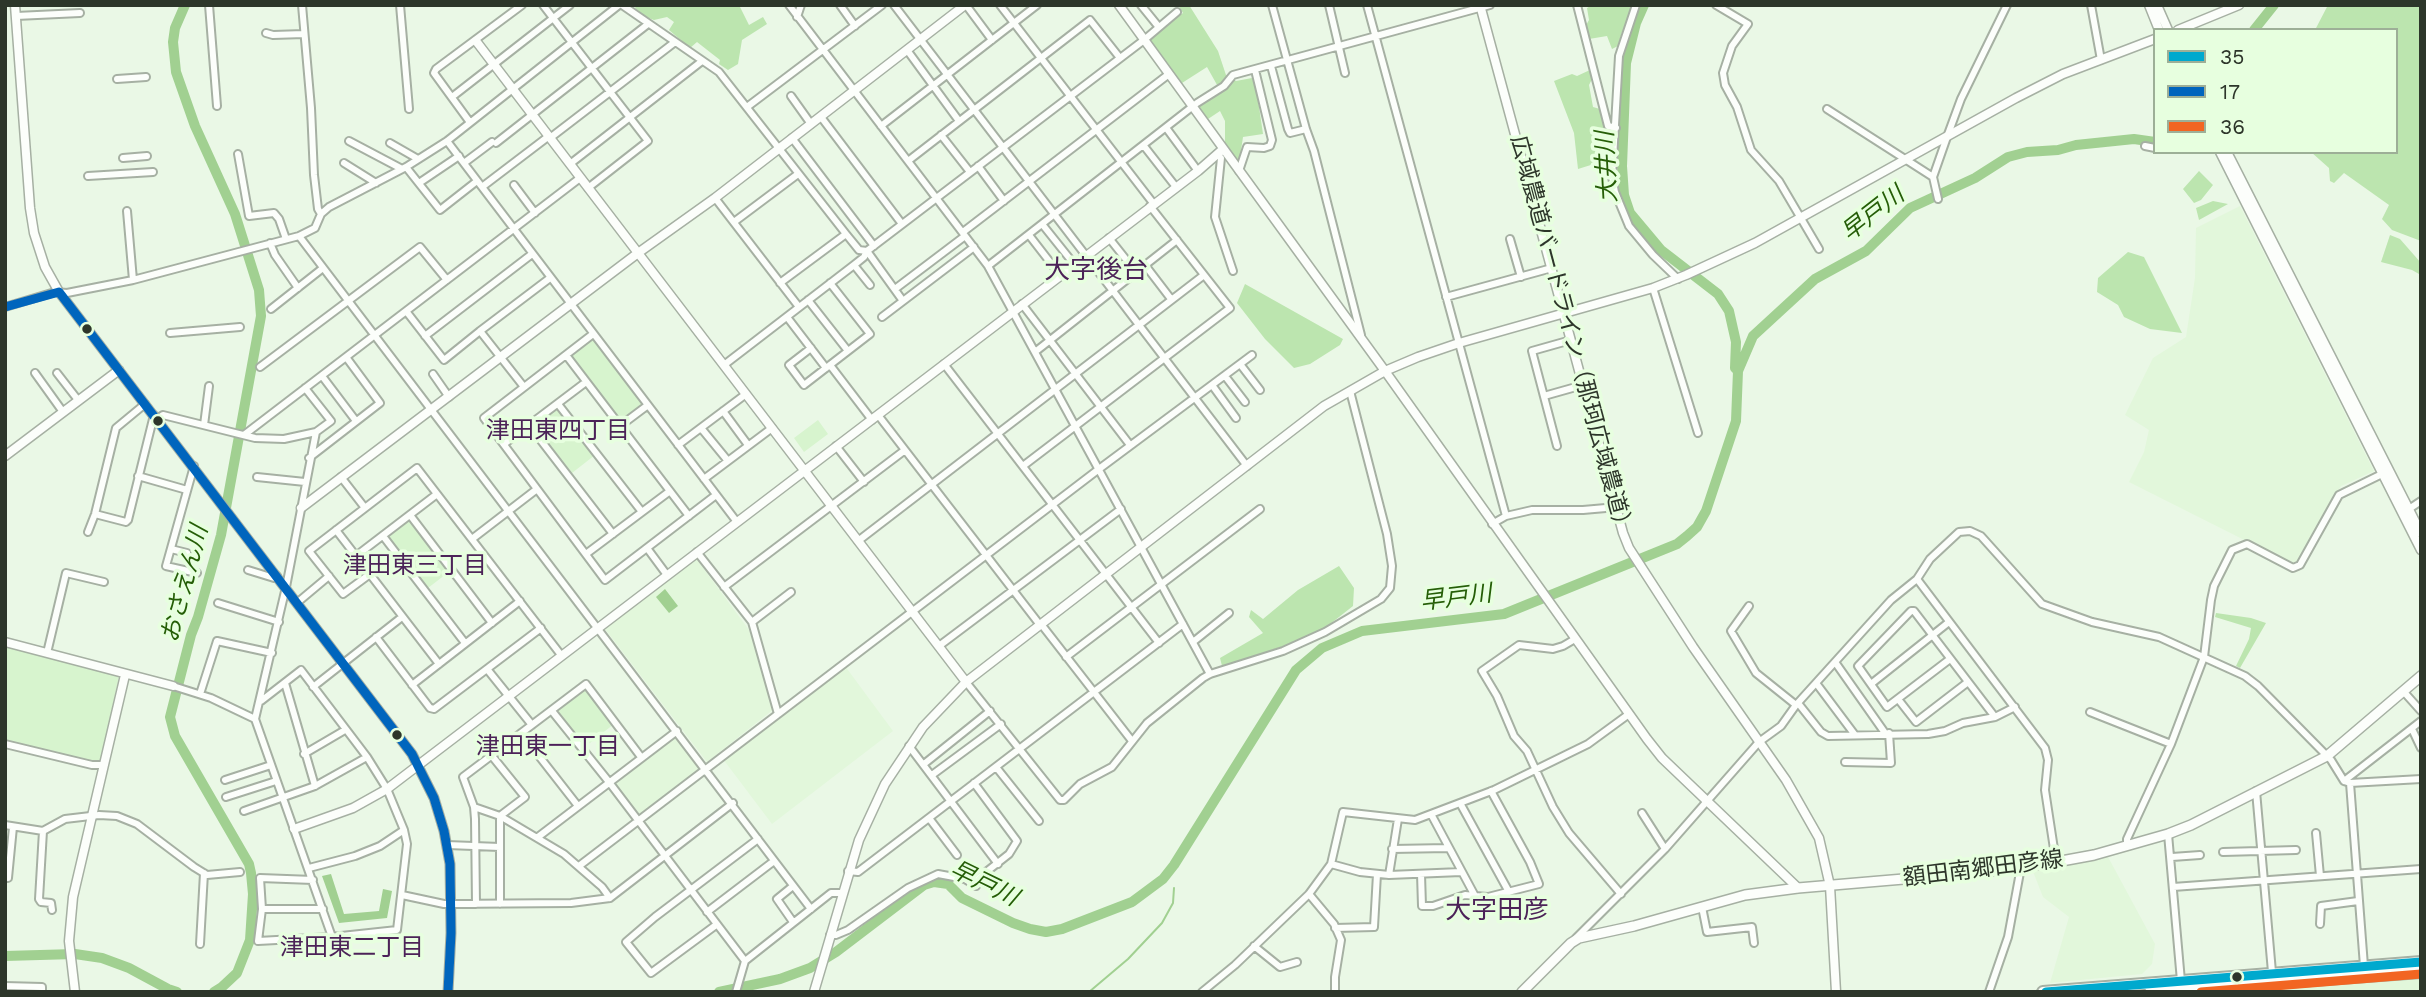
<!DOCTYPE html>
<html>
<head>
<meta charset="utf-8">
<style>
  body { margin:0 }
  #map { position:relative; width:2426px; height:997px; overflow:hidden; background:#eaf8e6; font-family:"Work Sans",sans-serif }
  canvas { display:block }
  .frame { position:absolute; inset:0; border:7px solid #2d362a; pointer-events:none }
  .legend { position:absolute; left:2153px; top:28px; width:245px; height:126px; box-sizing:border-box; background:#e7ffdf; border:2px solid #9daf97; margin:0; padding:9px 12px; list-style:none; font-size:21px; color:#2d362a }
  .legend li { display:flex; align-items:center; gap:14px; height:35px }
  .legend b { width:35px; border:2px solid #9daf97 }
</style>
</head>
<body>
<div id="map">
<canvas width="2426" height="997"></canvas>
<div class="frame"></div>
<ul class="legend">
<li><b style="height:9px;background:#00a9ce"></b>35</li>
<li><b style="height:9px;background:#0065bd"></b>17</li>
<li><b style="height:9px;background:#f26522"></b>36</li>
</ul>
</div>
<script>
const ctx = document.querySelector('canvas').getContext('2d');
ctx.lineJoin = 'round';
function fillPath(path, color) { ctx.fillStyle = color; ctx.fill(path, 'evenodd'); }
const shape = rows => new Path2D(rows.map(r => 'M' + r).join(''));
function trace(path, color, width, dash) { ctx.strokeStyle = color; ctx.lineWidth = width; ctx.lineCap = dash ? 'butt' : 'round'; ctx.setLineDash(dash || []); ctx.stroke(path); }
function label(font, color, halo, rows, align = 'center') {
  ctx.font = font + ' "Work Sans","Noto Sans JP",sans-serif'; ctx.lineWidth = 7; ctx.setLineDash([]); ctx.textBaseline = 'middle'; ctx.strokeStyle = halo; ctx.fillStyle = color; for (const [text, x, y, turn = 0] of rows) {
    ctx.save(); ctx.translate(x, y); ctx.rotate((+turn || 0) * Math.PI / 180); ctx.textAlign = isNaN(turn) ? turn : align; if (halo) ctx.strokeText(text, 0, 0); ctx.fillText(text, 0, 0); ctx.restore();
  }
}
const built = shape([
  [2240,206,2374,471,2341,486,2296,566,2129,482,2144,452,2149,430,2125,415,2153,358,2186,337,2195,278,2196,228],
  [695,557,749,630,774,709,707,762,605,629],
  [845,666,893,731,772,824,723,759],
  [677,733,704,768,640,818,614,783],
  [2107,855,2155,944,2152,964,2142,974,2050,983,2069,917,2043,897,2032,869],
  [2421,977,2421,992,2240,992]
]);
const green = shape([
  [592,338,644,404,621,422,569,354],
  [557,406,595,455,572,473,534,424],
  [818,420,828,434,804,452,794,438],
  [411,520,450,571,428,588,388,536],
  [5,646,119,676,100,763,5,740],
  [585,687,614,724,586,746,557,710]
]);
const forest = shape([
  [637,5,739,5,749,25,763,17,767,24,742,40,738,64,728,70,719,64,720,60,697,42,690,48,669,30,674,22,667,17,654,20,646,17,635,8],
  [1178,5,1189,5,1218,51,1226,75,1236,81,1252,78,1257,93,1263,134,1243,137,1239,164,1225,148,1225,121,1220,111,1205,121,1197,108,1221,92,1207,67,1182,83,1148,39,1163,25,1183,13],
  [1592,5,1634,5,1626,30,1622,32,1618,46,1612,49,1607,36,1589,39,1585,27,1589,20,1587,8],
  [2328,5,2421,5,2421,241,2392,230,2382,219,2389,205,2344,173,2334,183,2330,181,2329,168,2311,152,2396,152,2396,30,2315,30],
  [1590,70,1592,79,1589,85,1593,107,1600,109,1609,120,1610,159,1578,169,1574,133,1554,81,1572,74,1577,76],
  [2199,171,2213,185,2201,200,2194,203,2183,189],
  [2213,201,2228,204,2199,220,2196,208],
  [2390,235,2400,239,2421,263,2421,278,2419,274,2412,270,2381,262],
  [2128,252,2144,257,2182,333,2150,329,2124,317,2118,305,2097,292,2098,278],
  [1245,284,1343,339,1340,345,1310,364,1294,368,1265,339,1237,303],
  [1339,566,1354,588,1353,606,1325,628,1281,647,1222,666,1220,658,1263,633,1249,617,1251,610,1263,619,1298,590],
  [2216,613,2251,618,2266,623,2240,668,2236,666,2249,639,2251,628,2215,617]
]);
const water = shape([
  [665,589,678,606,669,613,656,597],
  [331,874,344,914,379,911,383,889,392,891,387,918,339,923,322,876]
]);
const stream = shape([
  [1089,992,1128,959,1162,923,1173,903,1174,888]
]);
const river = shape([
  [185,5,175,28,173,42,176,72,195,126,235,214,259,290,261,316,221,535,198,617,191,635,170,717,175,736,249,864,251,873,253,894,250,940,237,973,222,987,214,992],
  [1644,5,1636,23,1626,63,1622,166,1624,195,1630,213,1661,250,1718,294,1729,311,1736,342,1735,368,1738,371],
  [2254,30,2274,5],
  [5,956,75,954,102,958,129,968,168,989,177,992],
  [719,992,780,979,810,968,836,952,924,885,934,882,948,884,962,898,1013,923,1030,929,1046,932,1062,929,1132,902,1163,879,1174,865,1296,670,1322,648,1362,631,1504,614,1677,544,1687,536,1697,527,1706,511,1736,421,1738,371,1753,336,1815,279,1866,251,1910,208,1975,178,2008,157,2027,152,2058,150,2076,145,2134,139,2155,142]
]);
const minor = shape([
  [209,5,217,106],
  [302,5,311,108,314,175,318,209,321,214],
  [400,5,409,109],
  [543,5,648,141,588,188],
  [622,5,719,72,846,234,859,250,867,251,903,301],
  [789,5,988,266,1210,674],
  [840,5,855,26],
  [894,5,1247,466],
  [966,5,992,40],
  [1000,5,1153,203],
  [1141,5,1158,26],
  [1272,5,1306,129,1314,151,1361,335],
  [1329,5,1345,73],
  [1367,5,1506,516],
  [1577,5,1608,126,1616,128],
  [1636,5,1619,56,1612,177,1615,192,1629,226,1653,255,1678,279],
  [1716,5,1748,24,1732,46,1723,73,1725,85,1737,107,1751,150,1779,181,1819,249],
  [2091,5,2101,60],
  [16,16,80,13],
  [797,17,801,5],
  [266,33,273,35,304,34],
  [907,50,959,121],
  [1271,66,1288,129,1290,133,1306,129],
  [117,79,146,77],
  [791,96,811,124],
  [452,97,570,5],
  [747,107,882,5],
  [1827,109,1933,177],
  [821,117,902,224],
  [469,121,434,73,436,69,522,5],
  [881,126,1037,5],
  [1167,129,1198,171],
  [941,135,970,172],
  [550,138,675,42],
  [792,138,874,246],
  [349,141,402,169],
  [447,141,737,522],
  [390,143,418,159],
  [496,143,648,24],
  [1144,146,1176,187],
  [2145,146,2155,148],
  [238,154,249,216,274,213,279,219,286,239],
  [1217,154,1221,158,1215,217,1233,271],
  [123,158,147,156],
  [908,161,1090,20,1120,58],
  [344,163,376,183],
  [464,163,492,142],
  [570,164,702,61],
  [978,166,1004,201],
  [406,167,440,210,477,181],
  [1239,171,1247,147,1264,148,1270,146,1272,140,1255,70],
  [88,176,153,172],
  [419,183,459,156],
  [514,185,535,213],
  [482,187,549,136],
  [715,198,799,307],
  [1938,199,1933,177,1947,137,1961,99,2007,5],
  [127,211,133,280],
  [734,222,798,174],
  [1042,224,1074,264],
  [963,232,1169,74],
  [1029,235,1060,275],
  [299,236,811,909],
  [1109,238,1136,272],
  [1510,239,1521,277],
  [270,243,275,255,298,288],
  [854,265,870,285],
  [1145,265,1171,299],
  [988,266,1197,103,1224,86,1233,75,1490,5],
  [780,283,846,234],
  [1653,288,1698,433],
  [895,289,965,236],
  [1446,297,1552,268],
  [808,300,848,351],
  [1022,304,1130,445],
  [5,307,55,292,67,293,133,280,299,236,315,228,321,214,329,207,406,167,447,141,619,5],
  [271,309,323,268],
  [406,311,444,360,480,331,524,387],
  [787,317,826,368],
  [882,317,974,247],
  [480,331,550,278],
  [170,333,240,327],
  [593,334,484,418,605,580,716,495],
  [425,336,532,254],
  [811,348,789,365,804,385,870,334,830,283],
  [1035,352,1177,240],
  [566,355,689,516],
  [944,364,1159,643],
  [1240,364,1260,390],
  [724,365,854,265,864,257,867,251,1144,40,1177,12],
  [830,365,872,420],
  [260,367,420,247,447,280],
  [35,373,63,412],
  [57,373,78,400],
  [433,374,449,397],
  [322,376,356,421],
  [1225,376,1245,402],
  [1212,385,1236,418],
  [1544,396,1583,385],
  [558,404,642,512],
  [723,411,748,445],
  [878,415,1040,625],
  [157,419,163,415,255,438,284,439,316,432,331,421,305,388],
  [204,425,209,386],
  [529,425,613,534],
  [620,426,648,405],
  [701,428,728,461],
  [316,432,286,587,255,719,332,937],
  [244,435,580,178],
  [504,444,586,382],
  [678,445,746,394],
  [836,446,864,482],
  [1557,446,1532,351,1571,340],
  [309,458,380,403,346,357],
  [194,466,166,566,197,573],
  [1023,466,1230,308,1150,206],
  [138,476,187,490],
  [257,477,305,482],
  [341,477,365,508],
  [704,479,772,428],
  [2409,509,2421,501],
  [95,514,126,522,128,520,154,415],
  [410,515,492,623],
  [1492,524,1506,516,1532,510,1583,510,1617,507],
  [336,530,439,664],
  [88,532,95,514,116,428,145,404],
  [383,536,465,643],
  [472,539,537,489],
  [858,541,1204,275],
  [647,548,667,575],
  [171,549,187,553],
  [697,552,752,622,778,714],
  [586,554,670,491],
  [356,556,437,494],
  [248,570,274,578,277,576],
  [370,574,343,594,309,551,417,468,561,655],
  [1917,579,2045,748,2048,760,2045,790,2056,862],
  [724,587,905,450],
  [298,602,329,576],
  [218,603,279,622],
  [1749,606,1731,631,1756,673,1796,705],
  [752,622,791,592],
  [1041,624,1132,741],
  [376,637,430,708,434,709,541,628],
  [1575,639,1563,646,1553,649,1519,645,1482,671,1497,696,1514,736,1527,751,1553,807,1569,833,1621,894],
  [1193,642,1229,613],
  [939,646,1121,509],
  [47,653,66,573,104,582],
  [1066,657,1260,509],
  [1950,659,1887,707,1858,666,1911,611,1914,611,1995,717],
  [1835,662,1885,733],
  [487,669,532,725],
  [966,682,1060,800,1064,800,1080,784,1112,767,1147,723,1203,678,1210,674,1283,651,1325,632,1381,599,1390,588,1392,566,1387,534,1350,391],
  [285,683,315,786],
  [1816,683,1855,735],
  [1871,684,1949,622],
  [412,685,520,601],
  [173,686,211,698,255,719],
  [313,687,402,617],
  [2404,692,2421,711],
  [200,694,217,641,272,653],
  [1898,699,1916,722,1968,682],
  [261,701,301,670,367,757,387,789,404,830,407,844,397,930,332,937,258,941,262,909,260,878,313,880],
  [1798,703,1821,732,1828,736,1928,734,1945,731,1963,723,1995,717,2015,707],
  [552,711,609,782,745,961],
  [2090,712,2171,744],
  [2412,729,2421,748],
  [521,733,578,806],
  [5,744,92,765,103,765],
  [909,746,998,864],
  [304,754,345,730],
  [492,756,525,797,500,816,500,847],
  [1845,762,1891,763,1889,733],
  [924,764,990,711],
  [996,767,1039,821],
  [932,775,1001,724],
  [225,780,271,765],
  [2344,781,2421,721],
  [2350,783,2421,779],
  [2256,791,2272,972],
  [226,797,276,781],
  [1460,803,1509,892],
  [474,807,500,816,564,854,602,887,610,898],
  [244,811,315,786,367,757],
  [1642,813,1665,849],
  [929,818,957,855],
  [5,825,43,831,65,819,99,815,117,816,137,824,194,867,207,875,240,872],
  [43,831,39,899,41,902,51,903,52,910],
  [2316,833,2320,876],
  [2168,834,2181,981],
  [538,837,677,731],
  [447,845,500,847,500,904],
  [2127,846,2127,839,2171,744,2204,657,2211,600,2214,586,2232,550,2247,544,2293,568,2300,565,2339,495,2384,473],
  [1392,849,1448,848],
  [2223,852,2296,850],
  [2172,857,2200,855],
  [1331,864,1360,872,1389,875,1398,819],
  [579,866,1099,469,1252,355],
  [309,868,355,856,380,846,404,830],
  [848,871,858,872,1183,624],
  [1421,874,1422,906,1433,906,1465,895,1475,896,1431,814],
  [1389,875,1461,872],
  [8,878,13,827],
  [793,886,777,899,793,922],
  [2173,887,2421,869],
  [1309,894,1334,924,1341,940,1335,977,1335,992],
  [402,895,444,904,571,903,610,898,733,803],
  [1475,896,1488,897,1539,884,1530,862,1491,791],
  [476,904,475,819,474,807,463,777,586,684,641,757],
  [1702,907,1707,932,1752,927,1754,943],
  [262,909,323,909],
  [707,912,774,861],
  [2320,924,2321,906,2358,901],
  [716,925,651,973,626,942,655,917,758,839],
  [1335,928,1374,927,1377,874],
  [830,935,836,935,848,930,908,888,938,874,965,879,976,886,976,880,1009,854,1017,841,974,783],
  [1576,938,1665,849,1759,742,1781,726,1796,705,1891,600,1917,579,1930,559,1959,532,1970,531,1981,536,2042,604,2092,622,2159,637,2245,676,2258,686,2331,760,2344,781,2350,783,2364,966],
  [200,944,204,873],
  [1254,946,1280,967,1297,962],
  [5,986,42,987,42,992],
  [736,992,745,961,831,893,842,893],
  [1202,992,1235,965,1309,894,1331,864,1343,812,1415,820,1494,790,1588,744,1629,714],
  [1989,992,2008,937,2021,867]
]);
const tertiary = shape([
  [15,5,30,208,34,233,45,267,59,292,412,754,434,798,444,831,450,864,451,933,448,992],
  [1119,5,1385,371,1647,739,1662,758,1798,888],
  [1480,5,1623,533,1629,548,1693,647,1786,780,1819,838,1830,886,1836,992],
  [2149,5,2159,30],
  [2157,5,2168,30],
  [2178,30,2239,5],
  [476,41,966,682],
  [2220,152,2421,550],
  [2227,152,2421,533],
  [5,456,119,370],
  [301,508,638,253,715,198,965,5],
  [5,642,173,686],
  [294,829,353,808,387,789,1198,171,1222,150],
  [75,992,69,941,73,897,125,675],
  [814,992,859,840,885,784,923,727,966,682,1324,406,1385,371,1418,357,1459,343,1653,288,1686,275,1755,243,2016,98,2063,74,2155,39]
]);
const secondary = shape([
  [1522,992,1571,943,1579,938,1634,926,1745,895,1798,888,1974,873,2056,862,2094,855,2168,834,2191,825,2327,756,2421,676]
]);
const trunk = shape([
  [2043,992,2421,962],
  [2150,992,2421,972]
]);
const bus1 = shape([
  [2046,992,2421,962]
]);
const bus2 = shape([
  [5,307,59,292,412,754,434,798,444,831,450,864,451,933,448,992]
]);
const bus3 = shape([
  [2201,992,2421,974]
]);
const markers = [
  [87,329,6,"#2d362a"],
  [158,421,6,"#2d362a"],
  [397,735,6,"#2d362a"],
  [2237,977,6,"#2d362a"]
];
const streetNames = [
  ["広域農道バードライン（那珂広域農道）",1571,336,75],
  ["額田南郷田彦線",1983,869,-7]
];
const waterNames = [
  ["大井川",1607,167,-93],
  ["早戸川",1873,214,-38],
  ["おさえん川",185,584,-75],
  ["早戸川",1456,598,-7],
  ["早戸川",984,884,26]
];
const neighbourhoodNames = [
  ["津田東四丁目",558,431],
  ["津田東三丁目",415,566],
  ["津田東一丁目",548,747],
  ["津田東二丁目",352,948]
];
const quarterNames = [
  ["大字後台",1096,270],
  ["大字田彦",1497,910]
];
fillPath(built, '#e2f7db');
fillPath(green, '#d7f4ce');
fillPath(forest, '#bce5af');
fillPath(water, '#a1d091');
trace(stream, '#a1d091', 2);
trace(river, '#a1d091', 10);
trace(minor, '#a6b0a3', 10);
trace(tertiary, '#a6b0a3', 11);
trace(secondary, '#a6b0a3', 12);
trace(trunk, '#a6b0a3', 14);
trace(minor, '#fcfefb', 6);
trace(tertiary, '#fcfefb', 8);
trace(secondary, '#fcfefb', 9);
trace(trunk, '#fcfefb', 10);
trace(bus1, '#00a9ce', 9);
trace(bus2, '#0065bd', 9);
trace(bus3, '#f26522', 9);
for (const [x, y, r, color] of markers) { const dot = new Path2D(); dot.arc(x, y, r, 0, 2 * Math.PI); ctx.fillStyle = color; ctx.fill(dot); trace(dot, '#e7ffdf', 2.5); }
label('23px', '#2d362a', '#e7ffdf', streetNames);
label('italic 24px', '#255e07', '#e7ffdf', waterNames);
label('24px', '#4c2358', '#e7ffdf', neighbourhoodNames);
label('26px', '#4c2358', '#e7ffdf', quarterNames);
</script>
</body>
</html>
